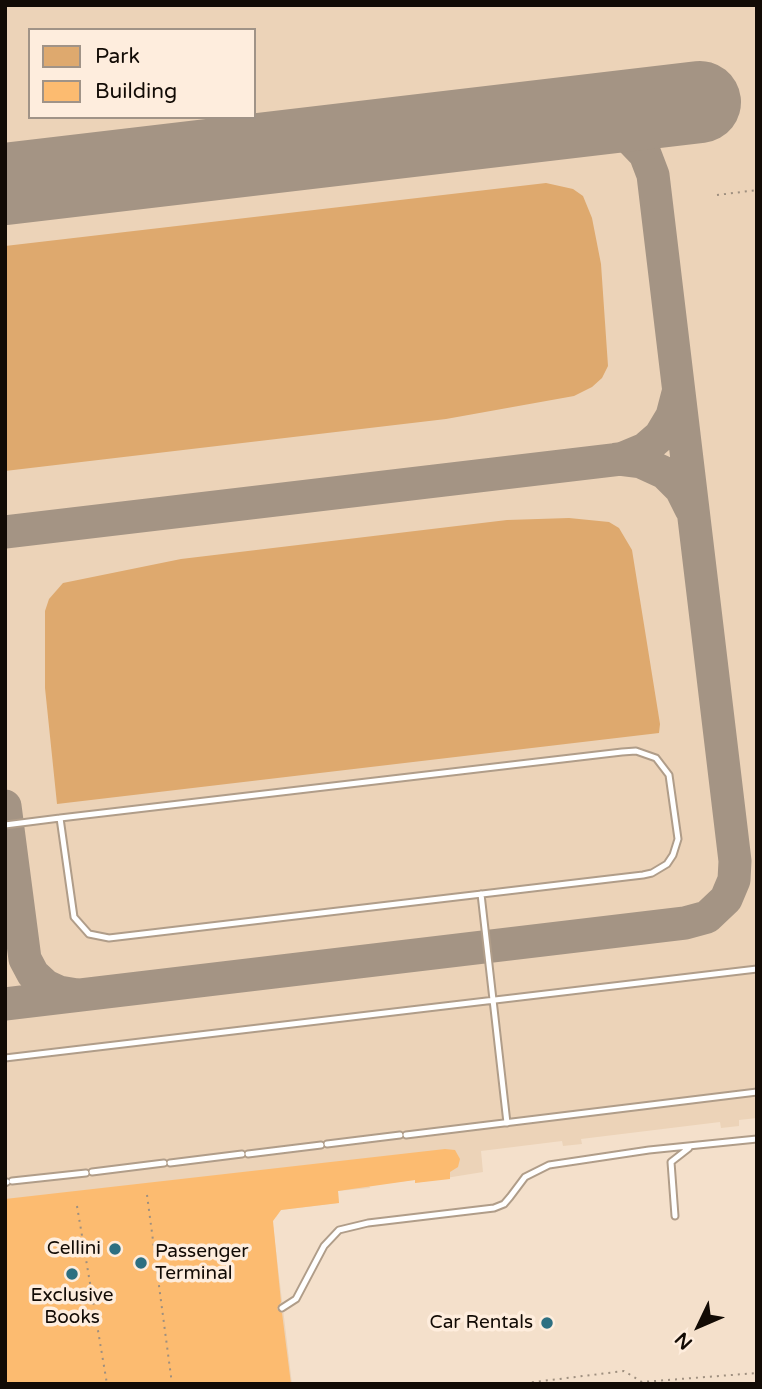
<!DOCTYPE html>
<html>
<head>
<meta charset="utf-8">
<style>
  body { margin:0 }
  #map { position:relative; width:762px; height:1389px; overflow:hidden; background:#f4e0cb; font-family:"Varela Round",sans-serif }
  canvas { display:block }
  .frame { position:absolute; inset:0; border:7px solid #120b05; pointer-events:none }
  .legend { position:absolute; left:28px; top:28px; width:228px; height:91px; box-sizing:border-box; background:#feeddd; border:2px solid #a09387; margin:0; padding:9px 12px; list-style:none; font-size:21px; color:#120b05 }
  .legend li { display:flex; align-items:center; gap:14px; height:35px }
  .legend b { width:35px; border:2px solid #a09387 }
  .north { position:absolute; left:664px; top:1291px; width:70px; height:70px; -webkit-text-stroke:5px #feeddd; paint-order:stroke; rotate:226deg; font-size:19px; font-weight:700; line-height:28px; text-align:center; color:#120b05 }
  .north::after { content:''; display:block; margin:auto; width:24px; height:32px; background:#120b05; clip-path:polygon(50% 0,100% 100%,50% 72%,0 100%) }
</style>
</head>
<body>
<div id="map">
<canvas width="762" height="1389"></canvas>
<div class="frame"></div>
<ul class="legend">
<li><b style="height:19px;background:#dea96e"></b>Park</li>
<li><b style="height:19px;background:#fcbb70"></b>Building</li>
</ul>
<div class="north">N</div>
</div>
<script>
const ctx = document.querySelector('canvas').getContext('2d');
ctx.lineJoin = 'round';
function fillPath(path, color) { ctx.fillStyle = color; ctx.fill(path, 'evenodd'); }
const shape = rows => new Path2D(rows.map(r => 'M' + r).join(''));
function trace(path, color, width, dash) { ctx.strokeStyle = color; ctx.lineWidth = width; ctx.lineCap = dash ? 'butt' : 'round'; ctx.setLineDash(dash || []); ctx.stroke(path); }
function label(font, color, halo, rows, align = 'center') {
  ctx.font = font + ' "Varela Round",sans-serif'; ctx.lineWidth = 7; ctx.setLineDash([]); ctx.textBaseline = 'middle'; ctx.strokeStyle = halo; ctx.fillStyle = color; for (const [text, x, y, turn = 0] of rows) {
    ctx.save(); ctx.translate(x, y); ctx.rotate((+turn || 0) * Math.PI / 180); ctx.textAlign = isNaN(turn) ? turn : align; if (halo) ctx.strokeText(text, 0, 0); ctx.fillText(text, 0, 0); ctx.restore();
  }
}
const built = shape([
  [5,5,757,5,757,1118,739,1120,739,1126,721,1128,720,1122,581,1139,582,1144,563,1146,562,1141,481,1151,483,1172,415,1183,415,1180,369,1185,370,1188,338,1191,339,1203,281,1210,276,1217,272,1217,292,1384,5,1384],
  [30,30,254,30,254,117,30,117]
]);
const green = shape([
  [546,183,573,189,583,196,592,218,601,264,608,366,602,378,592,387,574,396,446,419,5,471,5,246],
  [569,518,609,522,619,528,632,550,660,724,659,733,57,804,45,688,45,611,49,599,63,583,181,559,507,520]
]);
const taxiway = shape([
  [617,459,641,462,665,473,681,489,691,509],
  [5,532,621,459,645,449,660,436,672,416,678,393],
  [5,806,25,959,33,974,46,986,59,992,77,995],
  [5,1004,685,923,707,917,726,899,734,880,735,861,653,175,645,154,622,130,605,121,572,117]
]);
const runway = shape([
  [5,184,700,102]
]);
const building = shape([
  [445,1149,455,1150,460,1159,458,1167,450,1172,450,1179,415,1183,415,1180,338,1191,339,1203,281,1210,273,1221,281,1302,277,1309,282,1313,291,1384,5,1384,5,1199]
]);
const path = shape([
  [717,195,757,190],
  [147,1195,172,1384],
  [77,1206,107,1384],
  [518,1384,624,1371,642,1382,757,1373]
]);
const lane = shape([
  [5,825,60,818,622,752,636,751,656,758,669,775,678,839,673,855,667,864,652,873,643,875,109,938,89,934,74,917,60,818],
  [481,894,507,1123],
  [5,1058,757,969],
  [406,1135,757,1092],
  [327,1144,400,1135],
  [248,1154,321,1145],
  [170,1163,242,1154],
  [92,1172,164,1163],
  [12,1181,86,1173],
  [5,1183,7,1182],
  [675,1216,671,1162,689,1148],
  [282,1308,296,1299,324,1246,339,1230,368,1223,494,1208,504,1204,510,1197,525,1177,549,1165,649,1150,757,1139]
]);
const markers = [
  [115,1249,7,"#2d6f81"],
  [141,1263,7,"#2d6f81"],
  [72,1274,7,"#2d6f81"],
  [547,1323,7,"#2d6f81"]
];
const poiNames = [
  ["Cellini",101,1249],
  ["Passenger",155,1252,"left"],
  ["Terminal",155,1274,"left"],
  ["Exclusive",72,1296,"center"],
  ["Books",72,1318,"center"],
  ["Car Rentals",533,1323]
];
fillPath(built, '#ecd3b8');
fillPath(green, '#dea96e');
trace(taxiway, '#a49484', 33);
trace(runway, '#a49484', 82);
fillPath(building, '#fcbb70');
trace(lane, '#b09d89', 9);
trace(path, '#9e8f7f', 2, [2, 5]);
trace(lane, '#fff', 5);
for (const [x, y, r, color] of markers) { const dot = new Path2D(); dot.arc(x, y, r, 0, 2 * Math.PI); ctx.fillStyle = color; ctx.fill(dot); trace(dot, '#feeddd', 2.5); }
label('19px', '#120b05', '#feeddd', poiNames, 'right');
</script>
</body>
</html>
